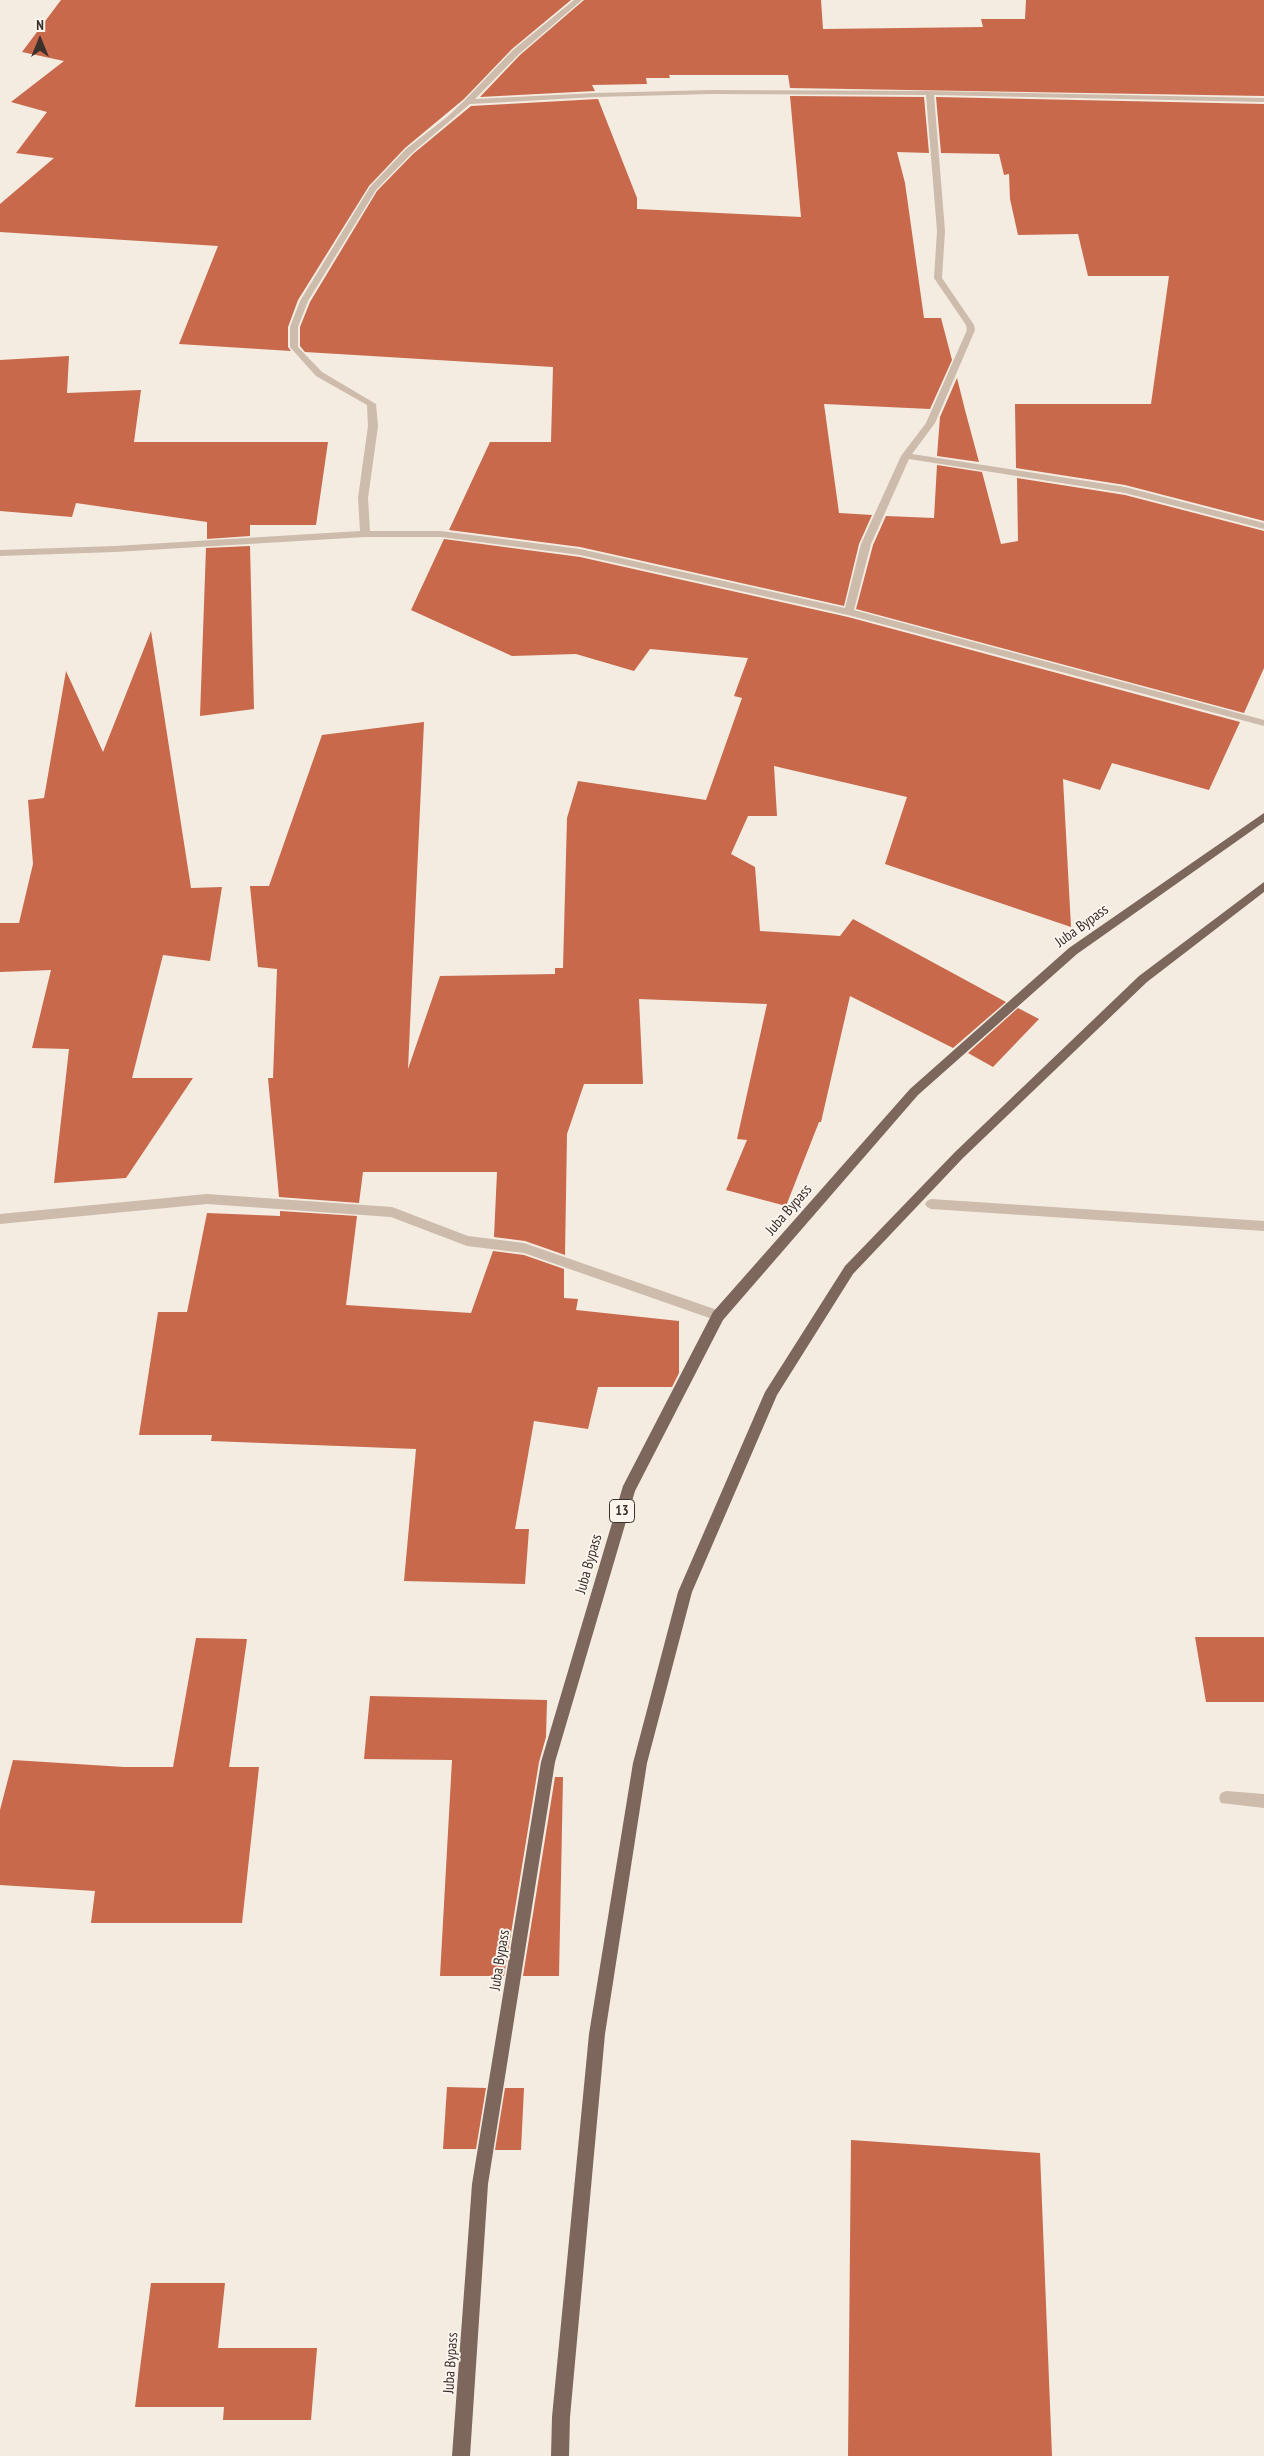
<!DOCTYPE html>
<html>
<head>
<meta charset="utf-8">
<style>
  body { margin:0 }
  #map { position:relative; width:1264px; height:2456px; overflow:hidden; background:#f4ebe1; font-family:"PT Sans Narrow",sans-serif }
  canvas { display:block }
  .north { position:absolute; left:15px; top:15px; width:50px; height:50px; -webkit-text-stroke:4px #fbf5ee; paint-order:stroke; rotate:0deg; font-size:14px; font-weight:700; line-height:20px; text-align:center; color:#3b302b }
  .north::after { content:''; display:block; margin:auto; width:18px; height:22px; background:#3b302b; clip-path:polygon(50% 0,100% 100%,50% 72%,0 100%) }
</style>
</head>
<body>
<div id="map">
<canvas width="1264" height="2456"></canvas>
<div class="north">N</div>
</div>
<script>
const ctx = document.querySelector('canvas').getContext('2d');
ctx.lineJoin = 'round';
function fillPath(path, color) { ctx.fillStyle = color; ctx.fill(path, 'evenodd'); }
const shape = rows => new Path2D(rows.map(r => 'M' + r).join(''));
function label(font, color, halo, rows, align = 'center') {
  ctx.font = font + ' "PT Sans Narrow",sans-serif'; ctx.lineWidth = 4; ctx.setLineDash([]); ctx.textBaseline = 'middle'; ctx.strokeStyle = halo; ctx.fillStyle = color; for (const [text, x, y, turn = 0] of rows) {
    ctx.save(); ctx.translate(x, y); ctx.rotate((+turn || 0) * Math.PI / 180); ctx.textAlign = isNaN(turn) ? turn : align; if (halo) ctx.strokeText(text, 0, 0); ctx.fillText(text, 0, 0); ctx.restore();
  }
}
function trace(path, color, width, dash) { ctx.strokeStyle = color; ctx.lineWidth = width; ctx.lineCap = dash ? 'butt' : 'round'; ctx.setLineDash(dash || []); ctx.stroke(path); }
const building = shape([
  [61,0,571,0,512,49,464,99,405,148,369,186,298,300,288,327,288,347,291,351,179,344,218,246,0,232,0,204,54,158,16,153,47,112,11,102,64,61,22,52],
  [584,0,821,0,823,29,983,27,981,19,1025,19,1026,0,1264,0,1264,96,790,88,788,75,669,75,670,78,646,78,647,84,592,85,595,91,480,97,520,55],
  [790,96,924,97,929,153,897,152,905,183,924,318,941,318,952,360,930,409,824,404,839,513,872,515,859,544,844,606,580,547,449,530,490,442,551,442,553,367,305,352,300,346,300,327,310,302,377,191,413,154,471,106,598,99,637,198,637,209,801,217],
  [936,97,1264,104,1264,521,1125,485,1016,468,1015,404,1151,404,1169,276,1088,276,1078,234,1018,235,1010,199,1009,174,1004,175,999,154,941,153],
  [69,356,67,393,141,390,134,442,328,442,316,525,250,525,250,536,207,539,207,522,76,503,72,517,0,511,0,360],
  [957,378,965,410,979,462,937,456,940,417],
  [937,465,982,472,1001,544,1018,541,1017,478,1125,495,1264,531,1264,668,1244,713,856,609,873,545,886,516,934,518],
  [444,539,580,557,848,617,1240,722,1209,790,1112,763,1100,790,1063,779,1071,927,885,864,907,797,774,766,777,816,748,816,731,854,755,867,760,931,840,936,853,919,1006,1002,953,1048,850,996,821,1122,819,1122,786,1206,726,1190,747,1140,737,1139,767,1004,639,999,643,1084,584,1084,567,1134,565,1255,525,1241,494,1237,497,1172,363,1172,359,1203,279,1197,268,1078,273,1078,277,969,258,967,250,886,269,886,322,735,424,722,408,1069,440,976,555,974,555,968,563,968,567,818,578,781,706,800,742,698,734,696,748,658,650,649,634,671,576,654,512,656,411,610],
  [250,546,254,709,200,716,206,548],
  [151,631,191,888,222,887,210,961,163,955,132,1078,193,1078,126,1178,54,1183,69,1049,32,1048,51,970,0,972,0,923,19,923,33,864,28,800,44,798,66,671,103,752],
  [1018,1008,1039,1019,993,1067,968,1053],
  [280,1211,357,1216,346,1305,471,1313,493,1251,524,1255,564,1269,564,1298,578,1299,576,1310,679,1321,679,1373,672,1387,598,1387,588,1429,534,1421,515,1529,529,1529,525,1584,404,1581,416,1449,211,1441,212,1435,139,1435,158,1312,187,1312,207,1213,280,1216],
  [1195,1637,1264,1637,1264,1702,1206,1702],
  [196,1638,247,1639,229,1767,259,1767,242,1923,91,1923,95,1891,0,1885,0,1810,13,1760,124,1767,173,1767],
  [370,1696,547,1700,546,1737,539,1762,504,1976,440,1976,452,1760,364,1759],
  [555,1777,563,1777,559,1976,523,1976],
  [447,2087,486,2088,476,2149,443,2149],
  [505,2088,524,2088,521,2150,495,2150],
  [851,2140,1040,2153,1052,2456,848,2456],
  [151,2283,225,2283,218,2348,317,2348,311,2420,223,2420,224,2407,135,2407]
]);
const minor = shape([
  [574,0,582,0,519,54,475,99,596,93,711,90,930,91,1264,98,1264,102,934,95,945,231,942,278,974,325,975,330,935,423,912,454,1125,487,1264,523,1264,529,1125,493,909,459,871,544,854,610,1264,720,1264,726,848,615,580,555,441,537,365,537,115,552,0,556,0,550,115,546,360,531,358,498,368,426,367,405,316,376,290,347,290,327,300,301,370,187,406,149,447,117,465,100,513,50,574,0],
  [711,94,926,95,937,231,934,278,966,325,967,330,926,423,901,456,861,544,845,608,580,549,441,531,370,531,368,498,378,426,376,404,322,372,298,347,298,327,308,301,376,190,412,153,470,104,596,97,711,94],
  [207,1194,392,1207,468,1236,524,1243,723,1312,724,1316,723,1320,718,1321,524,1253,467,1246,391,1217,207,1204,0,1224,0,1214,207,1194],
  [931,1199,1264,1221,1264,1231,931,1209,927,1207,925,1204,927,1201,931,1199],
  [1226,1791,1264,1794,1264,1808,1221,1803,1219,1798,1221,1793,1226,1791]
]);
const primary = shape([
  [1264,813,1264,822,1077,954,918,1095,723,1320,635,1491,555,1762,488,2184,470,2456,452,2456,472,2184,541,1762,623,1486,713,1312,910,1089,1069,948,1264,813],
  [1264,882,1264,892,1147,982,963,1158,853,1274,777,1395,692,1592,647,1763,605,2034,570,2417,569,2456,551,2456,552,2417,589,2034,633,1763,678,1592,765,1392,845,1266,955,1152,1139,976,1264,882]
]);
const shields = [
  [622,1511,25]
];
const shieldNames = [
  ["13",622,1511]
];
const streetNames = [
  ["Juba Bypass",1082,926,-36],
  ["Juba Bypass",789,1210,-49],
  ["Juba Bypass",589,1564,-74],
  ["Juba Bypass",500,1960,-81],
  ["Juba Bypass",451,2363,-86]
];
fillPath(building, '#c8694b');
fillPath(minor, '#cdbbac');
fillPath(primary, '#7d675c');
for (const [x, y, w] of shields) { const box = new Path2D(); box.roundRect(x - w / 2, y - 11.5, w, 23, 4); ctx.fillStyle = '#fbf5ee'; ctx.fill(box); trace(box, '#3b302b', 1); }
label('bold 14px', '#3b302b', null, shieldNames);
label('15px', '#3b302b', '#fbf5ee', streetNames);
</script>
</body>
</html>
